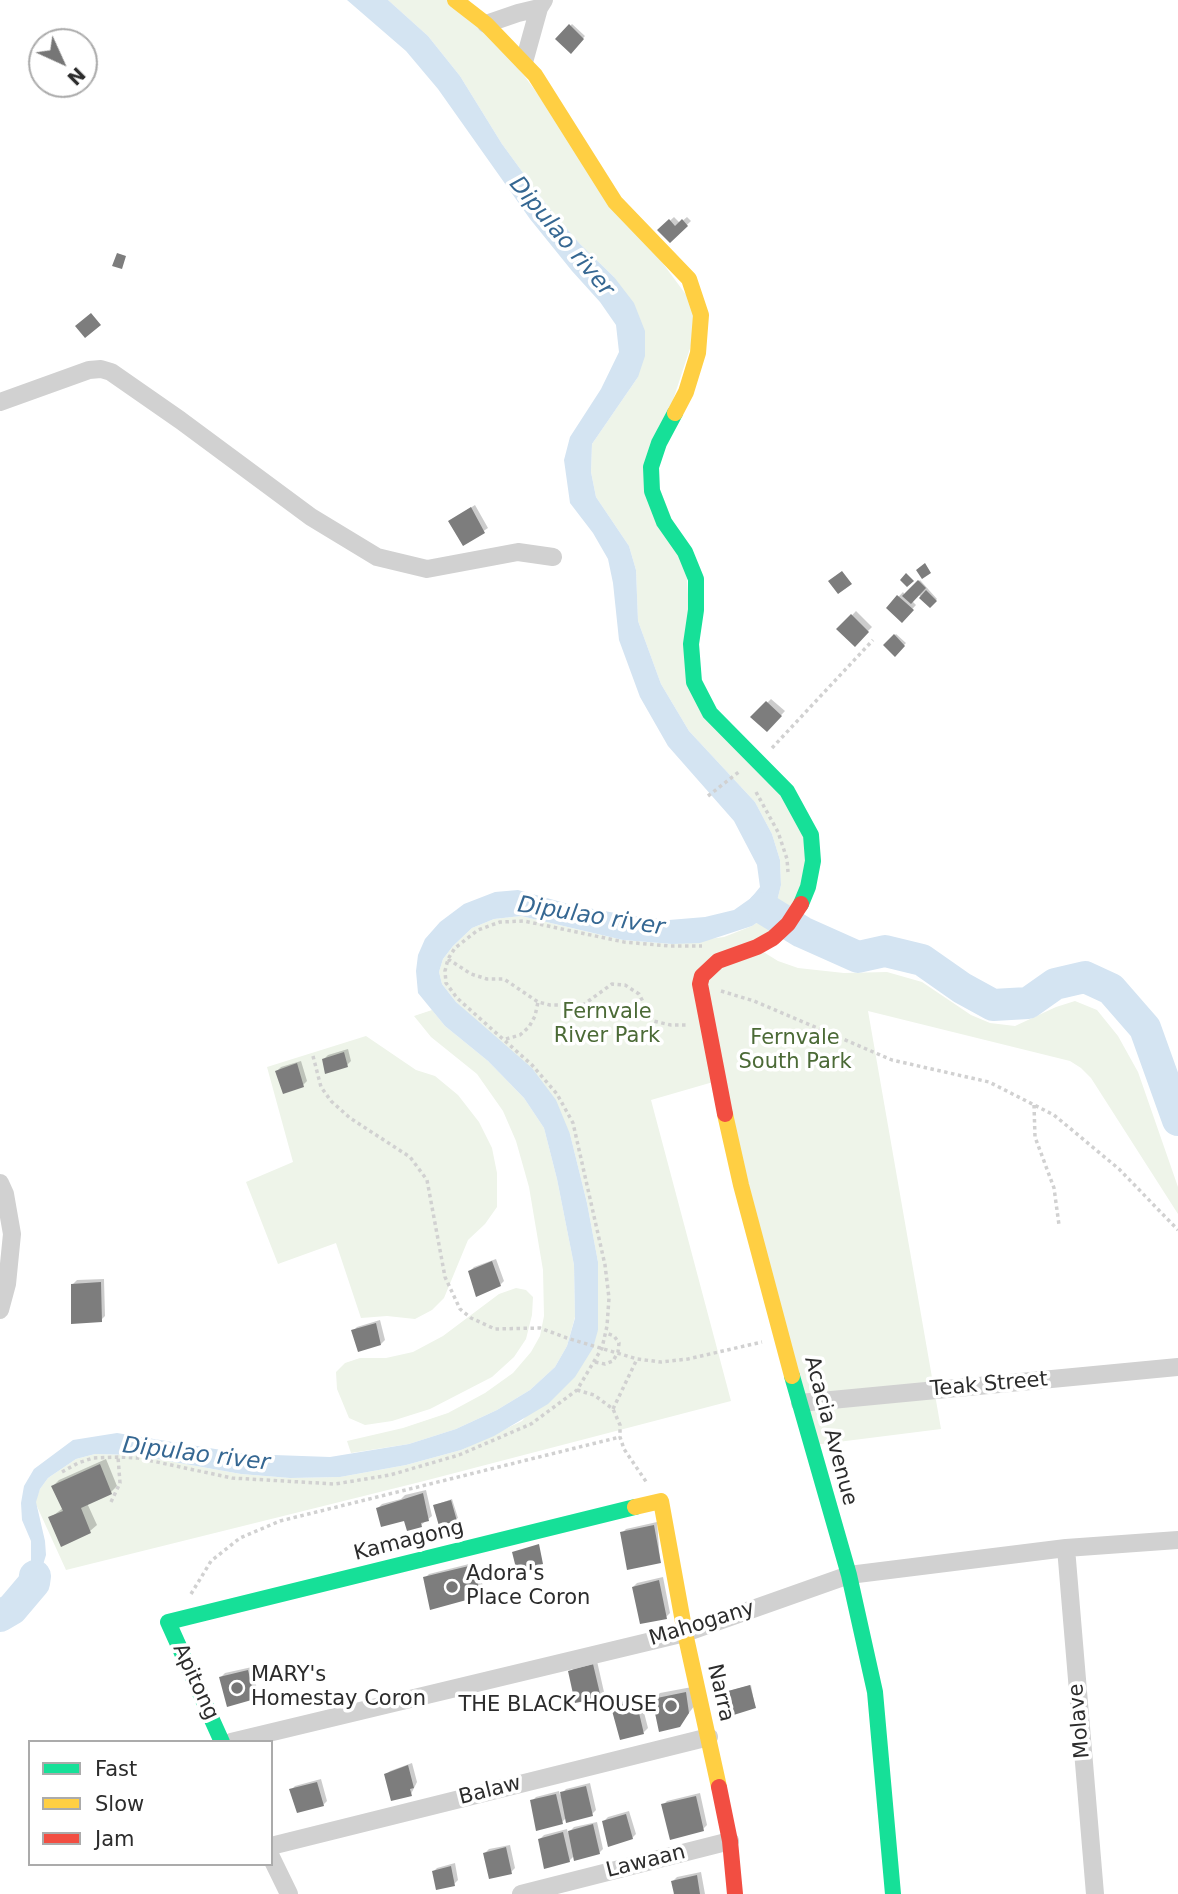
<!DOCTYPE html>
<html>
<head>
<meta charset="utf-8">
<style>
  body { margin:0 }
  #map { position:relative; width:1178px; height:1894px; overflow:hidden; background:#fff; font-family:"DejaVu Sans",sans-serif }
  canvas { display:block }
  .legend { position:absolute; left:28px; top:1740px; width:245px; height:126px; box-sizing:border-box; background:#fff; border:2px solid #ababab; margin:0; padding:9px 12px; list-style:none; font-size:21px; color:#2c2c2c }
  .legend li { display:flex; align-items:center; gap:14px; height:35px }
  .legend b { width:35px; border:2px solid #ababab }
  .north { position:absolute; left:28px; top:28px; width:70px; height:70px; box-sizing:border-box; background:#fff; border:2px solid #ababab; border-radius:50%; rotate:135deg; font-size:19px; font-weight:700; line-height:28px; text-align:center; color:#2c2c2c }
  .north::after { content:''; display:block; margin:auto; width:24px; height:32px; background:#767676; clip-path:polygon(50% 0,100% 100%,50% 72%,0 100%) }
</style>
</head>
<body>
<div id="map">
<canvas width="1178" height="1894"></canvas>
<ul class="legend">
<li><b style="height:9px;background:#16e098"></b>Fast</li>
<li><b style="height:9px;background:#ffcf43"></b>Slow</li>
<li><b style="height:9px;background:#f24e42"></b>Jam</li>
</ul>
<div class="north">N</div>
</div>
<script>
const ctx = document.querySelector('canvas').getContext('2d');
ctx.lineJoin = 'round';
function fillPath(path, color) { ctx.fillStyle = color; ctx.fill(path, 'evenodd'); }
const shape = rows => new Path2D(rows.map(r => 'M' + r).join(''));
function trace(path, color, width, dash) { ctx.strokeStyle = color; ctx.lineWidth = width; ctx.lineCap = dash ? 'butt' : 'round'; ctx.setLineDash(dash || []); ctx.stroke(path); }
function label(font, color, halo, rows, align = 'center') {
  ctx.font = font + ' "DejaVu Sans",sans-serif'; ctx.lineWidth = 7; ctx.setLineDash([]); ctx.textBaseline = 'middle'; ctx.strokeStyle = halo; ctx.fillStyle = color; for (const [text, x, y, turn = 0] of rows) {
    ctx.save(); ctx.translate(x, y); ctx.rotate((+turn || 0) * Math.PI / 180); ctx.textAlign = isNaN(turn) ? turn : align; if (halo) ctx.strokeText(text, 0, 0); ctx.fillText(text, 0, 0); ctx.restore();
  }
}
const green = shape([
  [388,0,455,0,486,24,701,315,651,467,685,552,694,682,811,835,808,887,757,948,778,961,798,968,844,973,887,972,922,982,971,1015,990,1023,1015,1026,1056,1007,1075,1001,1097,1010,1118,1036,1138,1072,1178,1187,1178,1214,1091,1078,1081,1068,1070,1061,868,1011,941,1429,814,1445,720,1080,651,1100,731,1401,424,1481,66,1570,35,1502,40,1489,48,1478,76,1459,95,1454,135,1455,241,1474,290,1478,340,1477,406,1465,461,1450,522,1421,598,1330,598,1262,587,1203,570,1134,475,1020,456,1002,442,984,439,972,443,959,453,946,472,928,494,919,521,916,623,940,672,944,724,937,752,926,767,916,777,901,781,885,780,860,772,834,755,802,689,731,661,684,638,621,636,570,629,546,596,497,591,472,592,444,638,377,614,277,580,244,548,207,502,144,460,76,428,36],
  [432,1010,445,1026,488,1061,524,1098,544,1128,557,1179,574,1265,575,1317,567,1346,555,1367,530,1390,497,1410,456,1429,409,1444,351,1453,347,1441,403,1428,448,1413,485,1393,513,1373,531,1352,540,1336,544,1316,543,1270,529,1187,516,1141,503,1111,477,1074,431,1037,414,1016],
  [366,1036,416,1070,435,1076,458,1095,479,1122,492,1148,497,1173,497,1207,485,1224,468,1240,444,1298,432,1310,415,1319,387,1316,361,1318,336,1243,278,1264,246,1182,293,1162,267,1067],
  [516,1288,526,1290,533,1297,532,1315,526,1339,514,1357,492,1377,430,1409,392,1421,365,1425,349,1418,337,1389,336,1372,345,1363,360,1358,386,1358,413,1352,443,1336,499,1294]
]);
const water = shape([
  [347,0,388,0,428,36,460,76,502,144,548,207,580,244,614,277,634,303,645,331,645,356,638,377,592,444,591,472,596,497,629,546,636,570,638,621,661,684,689,731,755,802,772,834,780,860,781,885,777,901,767,916,752,926,700,943,672,944,623,940,521,916,494,919,472,928,453,946,443,959,439,972,442,984,456,1002,532,1068,556,1100,570,1134,587,1203,598,1262,598,1330,593,1348,575,1377,548,1404,494,1436,461,1450,406,1465,340,1477,290,1478,241,1474,135,1455,95,1454,76,1459,48,1478,40,1489,36,1502,45,1541,46,1555,35,1591,12,1609,26,1582,31,1561,31,1541,22,1520,21,1503,24,1486,34,1469,73,1440,117,1433,246,1454,330,1457,409,1444,456,1429,497,1410,530,1390,555,1367,567,1346,575,1318,574,1265,557,1179,544,1128,524,1098,488,1061,445,1026,418,993,416,971,418,955,425,939,440,922,464,904,495,892,518,890,572,905,626,915,669,920,705,917,734,910,751,898,760,887,757,865,734,821,668,746,640,697,619,640,613,583,608,559,593,533,570,503,564,460,570,437,601,389,619,352,616,325,600,302,572,271,530,219,438,89,406,51]
]);
const shadow = shape([
  [572,24,585,36,571,52,558,39],
  [674,217,680,223,687,217,691,221,670,241,660,230],
  [475,505,488,528,464,544,450,521],
  [920,580,937,599,930,606,918,594,912,601,916,605,902,620,888,608,903,592,905,595],
  [856,611,872,627,855,644,839,629],
  [896,634,906,643,895,654,886,645],
  [771,699,785,711,767,730,753,717],
  [348,1049,351,1061,347,1065,324,1059,328,1055],
  [301,1061,307,1081,303,1085,277,1071,281,1067],
  [496,1259,504,1281,500,1285,470,1271,474,1267],
  [104,1279,105,1316,101,1320,73,1284,77,1280],
  [380,1320,385,1340,381,1344,353,1331,357,1327],
  [106,1459,117,1486,111,1492,87,1503,97,1525,90,1531,50,1518,63,1508,53,1486,59,1480],
  [426,1490,432,1516,421,1525,378,1508,382,1504,401,1499,405,1495],
  [452,1499,458,1518,456,1519,435,1505],
  [657,1522,660,1561,622,1533,626,1529],
  [477,1562,484,1591,480,1595,425,1578,429,1574],
  [663,1577,670,1613,666,1617,633,1587,637,1583],
  [597,1661,604,1692,600,1696,570,1672,574,1668],
  [252,1667,258,1694,254,1698,221,1677,225,1673],
  [751,1685,755,1707,721,1693],
  [692,1687,695,1705,679,1726,654,1699,660,1693],
  [640,1697,648,1728,644,1732,613,1707,617,1703],
  [412,1763,417,1782,411,1794,386,1775,390,1771],
  [321,1779,327,1801,323,1805,291,1790,295,1786],
  [590,1783,596,1810,592,1814,567,1817,562,1822,532,1801,536,1797,559,1791,560,1795,566,1789],
  [700,1793,707,1825,703,1829,663,1805,667,1801],
  [629,1811,636,1834,632,1838,604,1821,608,1817],
  [597,1822,603,1849,599,1853,575,1855,569,1861,540,1839,544,1835,567,1829,568,1833,574,1827],
  [510,1845,515,1868,511,1872,485,1853,489,1849],
  [455,1863,458,1880,454,1884,433,1872,437,1868],
  [701,1872,705,1894,673,1894,675,1893,673,1881,677,1877]
]);
const river = shape([
  [763,908,802,932,858,957,885,951,922,960,962,988,993,1005,1028,1003,1055,984,1085,977,1111,989,1145,1028,1178,1120],
  [0,1616,12,1609,34,1583,35,1576]
]);
const building = shape([
  [569,24,584,39,571,54,555,39],
  [669,219,675,226,682,219,688,226,670,243,657,230],
  [117,253,126,256,122,269,112,266],
  [91,313,101,325,85,338,75,326],
  [471,507,485,533,463,546,448,521],
  [925,563,931,573,922,579,916,570],
  [842,571,852,584,838,594,828,581],
  [906,573,914,581,907,587,900,580],
  [918,580,926,588,911,604,902,596],
  [926,590,937,601,930,608,919,598],
  [897,595,914,610,902,623,886,608],
  [851,614,869,632,855,647,836,629],
  [894,634,905,646,895,657,883,645],
  [766,701,782,716,767,732,750,717],
  [344,1052,348,1067,325,1074,322,1059],
  [297,1063,304,1087,283,1094,275,1071],
  [492,1261,501,1286,476,1297,468,1271],
  [101,1282,102,1322,71,1324,71,1284],
  [376,1323,381,1345,358,1352,351,1330],
  [100,1464,112,1494,81,1508,91,1533,61,1547,48,1517,63,1511,51,1486],
  [423,1493,429,1521,421,1523,422,1527,407,1531,404,1521,381,1527,376,1508],
  [451,1500,457,1521,439,1526,433,1505],
  [654,1525,661,1563,627,1570,620,1532],
  [539,1544,543,1564,517,1572,512,1552],
  [473,1565,481,1596,430,1610,423,1577],
  [659,1580,667,1619,640,1624,632,1587],
  [593,1664,601,1698,575,1703,568,1671],
  [248,1670,255,1699,227,1707,219,1677],
  [750,1685,756,1708,724,1718,717,1694],
  [686,1692,689,1713,680,1727,659,1732,652,1699],
  [636,1700,644,1734,620,1740,611,1707],
  [408,1765,414,1788,410,1789,412,1796,391,1801,384,1774],
  [317,1782,324,1806,297,1813,289,1789],
  [586,1786,593,1816,566,1823,560,1792],
  [556,1794,563,1824,536,1831,530,1800],
  [696,1796,704,1831,670,1840,661,1804],
  [626,1814,633,1839,608,1847,602,1821],
  [593,1824,600,1854,574,1861,568,1831],
  [563,1832,570,1862,544,1869,538,1839],
  [506,1847,512,1874,489,1879,483,1853],
  [451,1866,455,1886,436,1890,432,1871],
  [697,1875,700,1894,674,1894,671,1881]
]);
const path = shape([
  [772,748,873,640],
  [756,792,778,832,787,859,788,872],
  [708,796,740,771],
  [448,959,471,974,487,979,504,979,538,1002,550,1005,583,1005,612,984,625,985,639,994,653,1021,671,1025,688,1025],
  [721,991,754,1001,892,1060,989,1082,1054,1115,1119,1169,1178,1230],
  [506,1039,520,1035,529,1027,535,1016,538,1002],
  [313,1056,321,1087,331,1101,350,1118,410,1157,427,1180,445,1277,460,1309,471,1318,495,1329,540,1328,567,1338,637,1359,661,1362,688,1359,762,1342],
  [1034,1105,1035,1137,1054,1188,1059,1225],
  [595,1362,605,1364,613,1361,618,1352,619,1343,614,1336,606,1333],
  [577,1390,594,1395,613,1409,620,1425,620,1437,624,1449,647,1483],
  [613,1409,637,1359],
  [62,1472,78,1463,93,1458,118,1457,138,1458,232,1478,335,1484,390,1475,459,1455,531,1424,577,1390,602,1348,607,1326,609,1298,605,1265,573,1123,557,1094,532,1065,457,998,446,983,445,971,448,959,455,948,478,930,500,922,524,921,624,942,669,946,702,946],
  [111,1502,120,1483,118,1457],
  [191,1594,211,1561,240,1538,280,1521,620,1437]
]);
const street = shape([
  [486,24,518,13,539,8],
  [524,62,539,8,544,0],
  [0,402,89,370,101,369,111,372,180,420,311,517,377,557,427,569,518,552,553,557],
  [0,1183,5,1194,12,1234,7,1284,0,1310],
  [800,1403,1178,1367],
  [1066,1548,1095,1894],
  [231,1742,685,1633,849,1575,1066,1548,1178,1540],
  [271,1846,709,1737],
  [271,1857,289,1894],
  [521,1894,730,1841]
]);
const fast = shape([
  [675,413,659,443,651,467,652,491,664,522,685,552,696,579,696,610,691,644,694,682,710,713,787,791,811,835,813,861,808,887,801,904],
  [792,1376,849,1575,875,1692,893,1894],
  [222,1742,168,1622,635,1507]
]);
const slow = shape([
  [455,0,486,24,535,75,615,202,689,279,701,315,698,353,686,392,675,413],
  [725,1114,741,1185,792,1376],
  [635,1507,661,1501,685,1633,719,1787]
]);
const jam = shape([
  [725,1114,700,984,702,976,718,961,757,947,773,938,788,924,801,904],
  [719,1787,730,1841,735,1894]
]);
const markers = [
  [452,1587,7,"#767676"],
  [237,1688,7,"#767676"],
  [671,1706,7,"#767676"]
];
const parkNames = [
  ["Fernvale",607,1013],
  ["River Park",607,1037],
  ["Fernvale",795,1039],
  ["South Park",795,1063]
];
const streetNames = [
  ["Teak Street",989,1385,-5],
  ["Acacia Avenue",830,1431,75],
  ["Kamagong",409,1541,-14],
  ["Mahogany",702,1624,-17],
  ["Apitong",195,1682,65],
  ["Narra",720,1693,77],
  ["Molave",1080,1721,-95],
  ["Balaw",490,1791,-14],
  ["Lawaan",646,1862,-14]
];
const poiNames = [
  ["Adora's",466,1575],
  ["Place Coron",466,1599],
  ["MARY's",251,1676],
  ["Homestay Coron",251,1700],
  ["THE BLACK HOUSE",657,1706,"right"]
];
const waterNames = [
  ["Dipulao river",561,237,50],
  ["Dipulao river",591,917,9],
  ["Dipulao river",196,1455,7]
];
fillPath(green, '#eef4e9');
fillPath(water, '#d4e4f2');
fillPath(shadow, '#0003');
trace(river, '#d4e4f2', 32);
fillPath(building, '#7d7d7d');
trace(path, '#d1d1d1', 3.5, [3.5, 3.5]);
trace(street, '#d1d1d1', 18);
trace(fast, '#16e098', 16);
trace(slow, '#ffcf43', 16);
trace(jam, '#f24e42', 16);
for (const [x, y, r, color] of markers) { const dot = new Path2D(); dot.arc(x, y, r, 0, 2 * Math.PI); ctx.fillStyle = color; ctx.fill(dot); trace(dot, '#fff', 2.5); }
label('21px', '#4b6a36', '#fff', parkNames);
label('21px', '#2c2c2c', '#fff', streetNames);
label('21px', '#2c2c2c', '#fff', poiNames, 'left');
label('italic 23px', '#356792', '#fff', waterNames);
</script>
</body>
</html>
